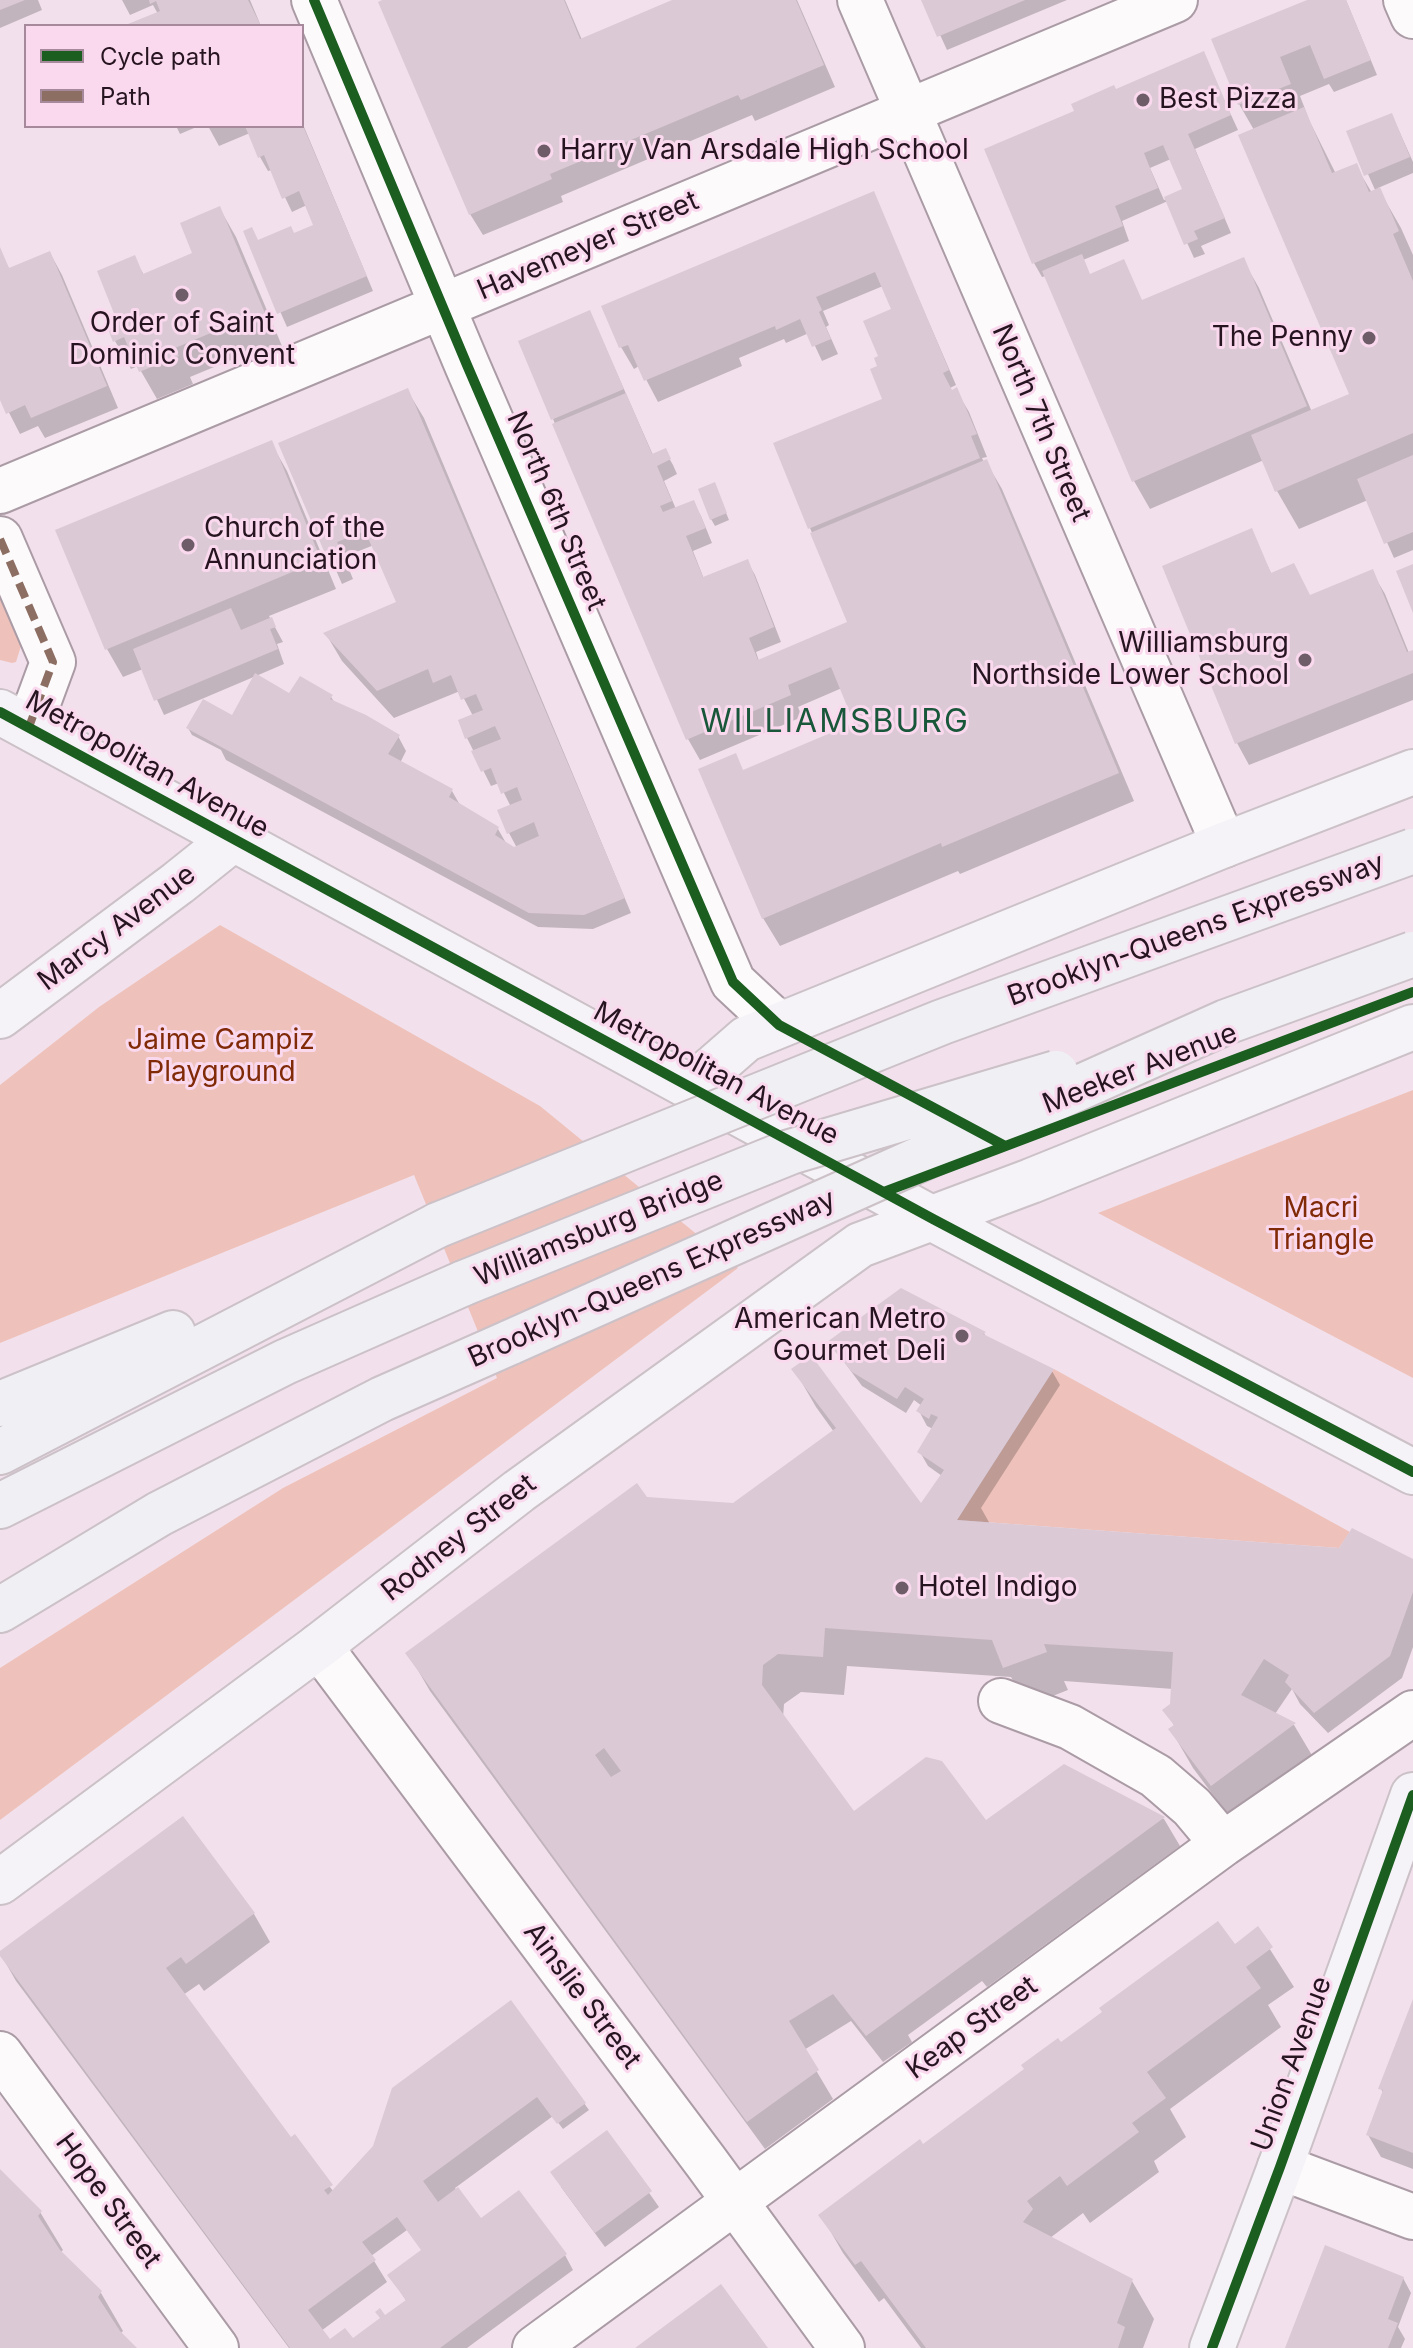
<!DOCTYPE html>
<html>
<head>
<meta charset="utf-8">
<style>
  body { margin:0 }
  #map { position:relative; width:1413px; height:2348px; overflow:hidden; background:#f2e1ec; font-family:Inter,sans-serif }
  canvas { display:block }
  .legend { position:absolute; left:24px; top:24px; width:280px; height:104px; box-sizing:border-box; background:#fad9ee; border:2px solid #a68a9c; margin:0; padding:10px 14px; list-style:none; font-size:24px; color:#271421 }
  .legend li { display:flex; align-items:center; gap:16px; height:40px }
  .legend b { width:40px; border:2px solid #a68a9c }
</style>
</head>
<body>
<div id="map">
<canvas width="1413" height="2348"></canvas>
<ul class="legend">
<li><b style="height:10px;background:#1b5e20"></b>Cycle path</li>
<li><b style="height:10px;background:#8d6e63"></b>Path</li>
</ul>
</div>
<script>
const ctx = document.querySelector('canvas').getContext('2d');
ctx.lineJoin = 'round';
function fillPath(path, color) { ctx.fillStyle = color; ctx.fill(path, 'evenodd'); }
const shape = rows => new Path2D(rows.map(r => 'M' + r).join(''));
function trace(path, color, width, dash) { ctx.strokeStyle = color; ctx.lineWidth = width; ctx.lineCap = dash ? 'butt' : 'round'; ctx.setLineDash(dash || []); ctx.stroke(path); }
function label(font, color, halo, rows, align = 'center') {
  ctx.font = font + ' Inter,sans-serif'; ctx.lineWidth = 6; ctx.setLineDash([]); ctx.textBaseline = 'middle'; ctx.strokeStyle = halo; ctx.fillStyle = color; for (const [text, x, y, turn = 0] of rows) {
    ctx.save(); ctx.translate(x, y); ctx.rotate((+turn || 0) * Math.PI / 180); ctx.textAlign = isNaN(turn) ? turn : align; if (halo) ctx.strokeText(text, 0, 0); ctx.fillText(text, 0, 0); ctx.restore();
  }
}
const green = shape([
  [0,593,21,646,16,662,12,663,0,660],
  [220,925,540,1106,738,1268,0,1820,0,1668,283,1488,497,1378,414,1175,0,1343,0,1085,99,1007],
  [1413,1090,1413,1378,1098,1213],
  [1054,1369,1350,1532,1339,1548,957,1520]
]);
const shadow = shape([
  [0,0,38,0,42,10,0,28],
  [122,0,250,0,261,26,128,26,158,14,153,5,130,15],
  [387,0,565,0,582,40,677,0,797,0,835,87,755,121,752,115,561,196,563,202,483,235,470,214],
  [924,0,1067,0,947,50],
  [1312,0,1346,0,1377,75,1334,92,1329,84,1300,96,1310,122,1336,174,1356,166,1372,193,1376,192,1349,132,1392,115,1413,162,1413,173,1378,188,1401,228,1413,255,1413,550,1394,558,1368,500,1299,529,1277,491,1264,460,1150,509,1134,481,1046,276,1042,277,1034,263,1076,112,1116,92,1203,54,1238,130,1195,149,1231,233,1201,246,1205,254,1194,258,1168,201,1122,221,1129,241,1083,260,1090,276,1143,302,1243,260,1259,288,1312,412,1352,395,1254,130,1239,104],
  [1171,159,1185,190,1164,200,1150,168],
  [302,122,373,291,287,327,245,232,259,242,294,235,316,226,307,205,292,212,272,170,268,171,260,157,250,133,219,146,208,126,302,126],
  [176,126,199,126,180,134],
  [873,193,956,385,950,388,952,392,956,390,969,412,987,457,982,458,984,462,986,462,1002,489,1134,801,960,874,958,871,780,946,763,918,743,772,857,724,842,688,798,707,802,717,700,760,688,739,553,419,590,312,653,455,665,451,673,465,677,474,664,481,676,509,693,502,701,516,712,543,693,551,704,579,747,561,755,575,781,642,756,652,759,661,850,623,810,528,884,399,879,367,893,310,883,286,823,311,829,325,826,327,838,354,822,361,809,333,786,343,784,339,739,358,742,366,658,402,639,366,634,369,621,347],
  [220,209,236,237,282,346,247,362,243,355,190,377,193,384,157,399,138,366,131,369,115,341,118,318,134,258,144,275,195,254],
  [0,252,10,270,50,253,62,275,118,408,45,438,38,426,20,434,0,395],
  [407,390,424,418,631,913,593,929,538,927,226,760,221,750,192,735,188,728,233,718,256,676,164,715,143,669,123,677,107,649,58,532,271,443,287,471,336,589,269,616,283,642,277,644,284,664,256,676,290,696,331,697,335,703,398,736,406,751,400,763,452,791,460,805,498,829,506,843,514,849,517,848,509,833,511,807,499,783,491,786,467,738,473,716,460,691,394,718,342,661,326,634,399,603,374,545,344,557,353,579,342,584,281,444],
  [717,491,729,520,715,526,711,519],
  [1251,531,1272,575,1310,597,1372,572,1385,594,1409,653,1413,652,1413,700,1249,765,1237,743,1195,641],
  [984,1333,987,1339,1052,1371,1060,1385,981,1508,990,1524,1413,1561,1413,1647,1402,1678,1328,1733,1300,1704,1292,1689,1275,1714,1294,1725,1316,1762,1234,1823,1193,1768,1171,1730,1175,1727,1165,1710,1172,1705,1173,1689,1064,1681,1068,1690,1027,1706,1011,1677,847,1666,844,1695,801,1692,784,1704,783,1718,854,1814,986,1823,1064,1766,1164,1819,1180,1846,987,1987,982,1981,908,2035,912,2042,883,2062,851,2021,804,2050,833,2099,765,2149,430,1691,408,1653,646,1499,734,1505,834,1432,816,1407,794,1369,921,1507,942,1476,928,1466,920,1452,933,1429,927,1426,919,1411,922,1406,914,1400,906,1413,862,1386,830,1343],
  [183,1818,254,1914,270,1942,204,1991,199,1984,183,1995,291,2140,334,2192,511,2003,589,2110,563,2129,553,2116,455,2188,480,2221,565,2255,573,2270,467,2348,289,2348,16,1981,0,1953],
  [407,2230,423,2251,390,2276,407,2302,353,2341,329,2342,321,2331,387,2282,371,2256],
  [1257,1929,1294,1987,1268,2005,1281,2027,1170,2109,1186,2137,1154,2161,1159,2172,1090,2223,1083,2213,1050,2238,1132,2281,1154,2319,1143,2348,921,2348,884,2298,879,2302,843,2253,821,2215,923,2147,1061,2045,1235,1947],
  [1413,2004,1413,2169,1381,2157,1368,2135,1384,2094,1381,2089],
  [607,2133,659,2207,605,2247,561,2187],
  [0,2172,40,2212,63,2250,60,2253,101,2293,123,2331,120,2334,134,2348,0,2348],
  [1403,2278,1411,2293,1398,2327,1405,2339,1401,2348,1287,2348]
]);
const building = shape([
  [0,0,25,0,0,10],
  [149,0,248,0,261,26,123,26,160,11,156,1,150,4],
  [382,0,564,0,580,39,672,0,796,0,824,65,741,100,738,95,550,174,552,179,469,215,378,2],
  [921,0,1025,0,937,37],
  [1307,0,1346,0,1371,60,1324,79,1310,45,1280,57,1291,84,1238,105,1211,39],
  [1204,51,1231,115,1188,134,1225,218,1194,231,1198,239,1184,245,1164,197,1182,189,1163,145,1144,153,1158,188,1115,206,1123,226,1032,264,984,149,1074,111,1071,104,1114,85,1116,89],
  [1304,107,1332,173,1357,163,1369,192,1380,187,1399,231,1393,234,1413,281,1413,433,1275,492,1251,435,1349,394,1238,135],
  [1392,113,1410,157,1364,176,1346,131],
  [245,126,303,126,367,276,277,314,243,231,252,227,258,240,291,226,294,233,313,225,299,191,282,199,264,155,258,158],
  [874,191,949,370,943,373,952,390,957,387,977,434,971,436,980,458,808,529,773,443,882,399,870,369,877,366,874,358,878,356,863,321,891,309,875,272,816,297,822,310,819,312,831,339,812,347,800,319,776,330,775,326,644,381,628,345,619,348,601,306],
  [220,206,267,318,229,335,225,327,175,348,179,356,139,372,124,337,113,342,105,321,115,316,97,271,135,255,143,274,192,253,180,223],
  [0,247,9,268,50,251,107,386,31,418,25,405,6,414,0,400],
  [1082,254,1090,274,1124,259,1142,300,1244,257,1307,406,1132,482,1042,271],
  [590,310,624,389,551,420,518,341],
  [408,388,625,898,584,915,529,913,186,728,203,699,232,715,255,673,289,693,300,676,333,695,330,699,366,715,400,735,388,754,453,789,449,797,499,827,495,835,514,847,539,836,534,822,507,834,497,810,522,800,517,787,501,794,491,768,481,772,471,751,501,739,495,726,465,739,458,720,483,710,476,694,461,700,451,675,433,683,428,669,377,691,323,633,396,602,365,531,337,542,347,564,332,570,278,443],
  [626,393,652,454,666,448,671,459,657,466,672,501,660,506,663,512,694,500,706,528,686,536,703,577,748,559,774,627,749,638,758,660,847,622,810,533,987,459,1119,773,942,847,941,843,762,919,698,769,736,753,743,770,854,723,831,667,788,685,791,695,686,740,552,424],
  [272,440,321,560,105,650,55,530],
  [1413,455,1413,532,1384,544,1357,479],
  [715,482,727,513,710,520,698,489],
  [1252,528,1271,573,1294,563,1310,595,1373,569,1407,652,1413,650,1413,673,1235,744,1162,566],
  [1413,564,1413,613,1396,571],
  [231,608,241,630,272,617,276,627,270,629,278,649,154,701,133,649],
  [901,1288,986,1332,983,1334,1054,1369,957,1520,1339,1548,1352,1528,1413,1559,1413,1592,1390,1656,1314,1713,1285,1682,1289,1675,1264,1659,1241,1695,1296,1723,1211,1786,1168,1729,1174,1725,1162,1710,1170,1704,1173,1652,1044,1644,1047,1652,1003,1668,992,1640,825,1628,823,1657,778,1654,763,1665,762,1685,854,1811,926,1757,942,1761,986,1820,1064,1764,1165,1817,866,2036,833,1994,789,2021,819,2070,747,2122,405,1653,637,1483,647,1497,733,1503,836,1428,791,1369,811,1355,921,1503,944,1470,917,1452,938,1417,931,1414,929,1419,916,1411,924,1399,905,1387,897,1399,852,1372,827,1342],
  [604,1748,621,1771,611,1777,595,1755],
  [183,1816,255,1913,186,1964,181,1957,166,1968,291,2137,295,2134,333,2185,324,2190,328,2195,373,2146,392,2088,511,2000,586,2103,557,2124,537,2097,423,2181,438,2202,458,2187,481,2218,519,2190,567,2254,440,2348,290,2348,0,1956,0,1951],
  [397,2217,421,2250,387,2275,406,2300,385,2315,380,2308,375,2312,380,2318,353,2338,345,2328,330,2339,308,2310,376,2260,362,2242],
  [1218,1921,1235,1944,1258,1926,1273,1947,1246,1967,1261,1988,1147,2072,1166,2098,1132,2123,1139,2132,1067,2186,1060,2176,1027,2201,1033,2209,1023,2222,1133,2279,1117,2323,1125,2327,1118,2348,926,2348,861,2261,855,2265,818,2215,920,2139,923,2144,1024,2069,1021,2065,1058,2038,1061,2042,1102,2012,1099,2008],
  [1413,1999,1413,2153,1366,2135,1383,2090,1378,2089],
  [607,2130,652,2191,595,2233,550,2172],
  [0,2169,42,2211,38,2216,60,2250,102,2291,98,2297,120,2331,137,2348,0,2348],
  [1325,2245,1404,2277,1388,2319,1398,2323,1388,2348,1285,2348],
  [721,2284,768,2348,635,2348]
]);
const minor = shape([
  [314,0,467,365,733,982,779,1025],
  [860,0,1224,845],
  [1406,0,1413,16],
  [0,491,1175,0],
  [0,539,53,662,29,727],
  [319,1646,706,2162,842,2348],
  [1001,1701,1070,1727,1156,1776,1192,1807,1223,1844],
  [0,2054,216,2348],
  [1280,2167,1413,2217],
  [535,2348,1223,1844,1413,1713]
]);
const major = shape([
  [0,712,933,1219,1413,1472],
  [0,1016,178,883,233,839],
  [691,1087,746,1039,1224,845,1413,772],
  [0,1882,319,1646,519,1491,860,1245,1031,1181,1413,1027],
  [1212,2348,1280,2167,1413,1795]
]);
const highway = shape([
  [0,1404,173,1333],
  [0,1452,438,1225],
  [0,1506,285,1362,464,1283],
  [0,1610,159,1514,382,1399,511,1342]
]);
const highwayBridge = shape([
  [438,1225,942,1022,1413,851],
  [464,1283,790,1152,1056,1073],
  [511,1342,1226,1022,1413,954]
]);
const quiet = shape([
  [0,539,53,662,29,727]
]);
const cycleway = shape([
  [314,0,467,365,733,982,779,1025,1005,1146],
  [0,712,933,1219,1413,1472],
  [884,1192,1413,992],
  [1212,2348,1280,2167,1413,1795]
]);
const markers = [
  [1143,100,8,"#6e5c68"],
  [544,151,8,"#6e5c68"],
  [182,295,8,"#6e5c68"],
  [1369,338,8,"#6e5c68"],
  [188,545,8,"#6e5c68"],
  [1305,660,8,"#6e5c68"],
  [962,1336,8,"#6e5c68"],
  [902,1588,8,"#6e5c68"]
];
const poiNames = [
  ["Best Pizza",1159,100],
  ["Harry Van Arsdale High School",560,151],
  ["Order of Saint",182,324,"center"],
  ["Dominic Convent",182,356,"center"],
  ["The Penny",1353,338,"right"],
  ["Church of the",204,529],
  ["Annunciation",204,561],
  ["Williamsburg",1289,644,"right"],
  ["Northside Lower School",1289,676,"right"],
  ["American Metro",946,1320,"right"],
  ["Gourmet Deli",946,1352,"right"],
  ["Hotel Indigo",918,1588]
];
const streetNames = [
  ["Havemeyer Street",588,246,-23],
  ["North 7th Street",1041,423,67],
  ["North 6th Street",556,511,67],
  ["Metropolitan Avenue",147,765,29],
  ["Marcy Avenue",117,928,-37],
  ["Brooklyn-Queens Expressway",1196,930,-20],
  ["Meeker Avenue",1140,1069,-21],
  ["Metropolitan Avenue",716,1074,28],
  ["Williamsburg Bridge",599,1229,-22],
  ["Brooklyn-Queens Expressway",652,1279,-24],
  ["Rodney Street",459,1538,-38],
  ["Ainslie Street",582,1996,53],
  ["Keap Street",972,2028,-36],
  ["Union Avenue",1292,2064,-70],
  ["Hope Street",108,2201,54]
];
const parkNames = [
  ["Jaime Campiz",221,1041],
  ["Playground",221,1073],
  ["Macri",1321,1209],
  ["Triangle",1321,1241]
];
const quarterNames = [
  ["WILLIAMSBURG",835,722]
];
fillPath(green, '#eec2bb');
fillPath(shadow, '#0003');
fillPath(building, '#dbc9d5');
trace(minor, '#aa9ba5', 48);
trace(major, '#cbc1c7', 48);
trace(highway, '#cbc1c7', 48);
trace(minor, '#fdfafc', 44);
trace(major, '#f5f3f7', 44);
trace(highway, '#f0eff4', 44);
trace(highwayBridge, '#cbc1c7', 48, []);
trace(highwayBridge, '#f0eff4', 44);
trace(quiet, '#8d6e63', 8, [16, 8]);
trace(cycleway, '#1b5e20', 10);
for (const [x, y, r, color] of markers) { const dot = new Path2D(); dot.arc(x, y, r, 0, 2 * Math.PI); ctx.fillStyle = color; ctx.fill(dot); trace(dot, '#fad9ee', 3); }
label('28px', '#271421', '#fad9ee', poiNames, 'left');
label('28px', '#271421', '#fad9ee', streetNames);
label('28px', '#802a07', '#fad9ee', parkNames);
ctx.letterSpacing = '2px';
label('32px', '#19573a', '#fad9ee', quarterNames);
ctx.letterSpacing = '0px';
</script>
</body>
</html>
